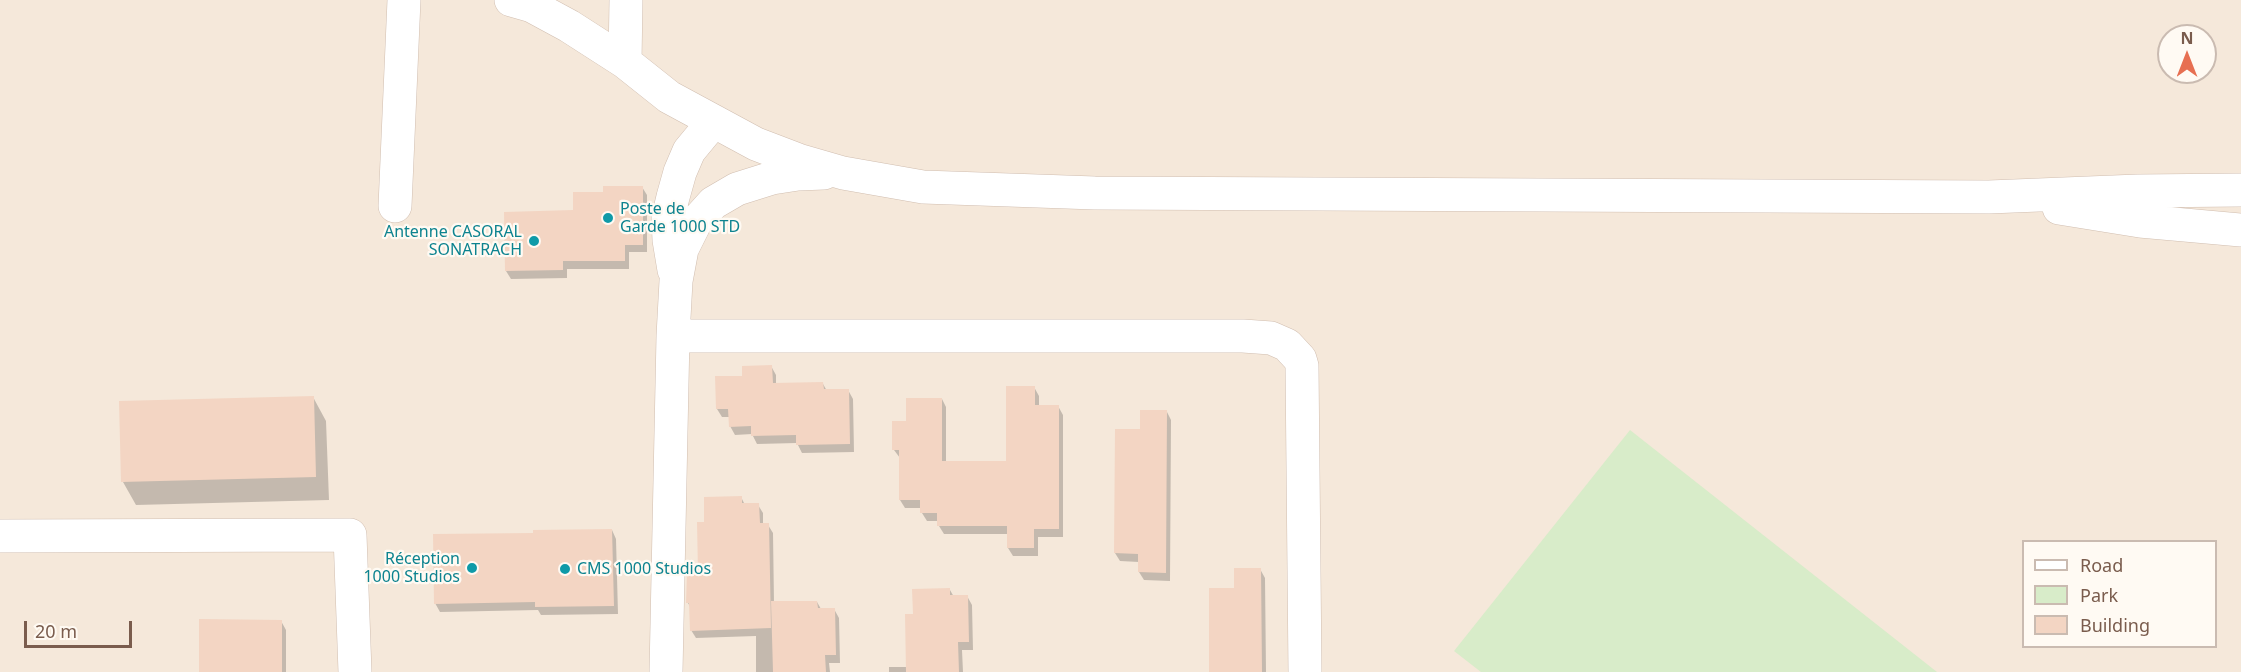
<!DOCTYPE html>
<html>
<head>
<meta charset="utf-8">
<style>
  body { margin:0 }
  #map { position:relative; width:2241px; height:672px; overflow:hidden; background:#fdf6ec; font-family:"Noto Sans",sans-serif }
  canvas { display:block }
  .legend { position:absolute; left:2022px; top:540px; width:195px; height:108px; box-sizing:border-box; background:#fffaf3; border:2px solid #cabbb1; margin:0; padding:8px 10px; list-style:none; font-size:18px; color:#7a5c4d }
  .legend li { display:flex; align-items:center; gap:12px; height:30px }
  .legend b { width:30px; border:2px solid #cabbb1 }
  .north { position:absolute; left:2157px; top:24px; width:60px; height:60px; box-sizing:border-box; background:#fffaf3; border:2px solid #cabbb1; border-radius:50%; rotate:0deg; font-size:16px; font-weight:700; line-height:24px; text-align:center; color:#7a5c4d }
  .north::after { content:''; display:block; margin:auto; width:21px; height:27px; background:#e76f51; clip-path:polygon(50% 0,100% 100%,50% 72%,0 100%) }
  .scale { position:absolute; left:24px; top:621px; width:108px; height:27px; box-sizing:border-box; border:3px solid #7a5c4d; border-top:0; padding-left:8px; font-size:18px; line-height:21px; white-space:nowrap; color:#7a5c4d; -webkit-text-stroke:4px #fffaf3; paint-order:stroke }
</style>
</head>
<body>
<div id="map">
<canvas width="2241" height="672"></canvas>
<ul class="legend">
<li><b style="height:8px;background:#fff"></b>Road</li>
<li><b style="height:16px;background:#d8ecc9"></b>Park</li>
<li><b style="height:16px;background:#f3d5c3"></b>Building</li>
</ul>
<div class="north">N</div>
<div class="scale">20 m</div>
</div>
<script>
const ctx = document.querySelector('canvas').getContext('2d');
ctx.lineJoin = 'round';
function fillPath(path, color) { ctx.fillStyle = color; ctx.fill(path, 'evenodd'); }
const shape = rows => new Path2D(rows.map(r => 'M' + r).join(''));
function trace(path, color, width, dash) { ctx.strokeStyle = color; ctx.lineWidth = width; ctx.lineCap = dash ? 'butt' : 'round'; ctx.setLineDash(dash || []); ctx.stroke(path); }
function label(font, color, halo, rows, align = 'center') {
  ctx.font = font + ' "Noto Sans",sans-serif'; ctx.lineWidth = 4.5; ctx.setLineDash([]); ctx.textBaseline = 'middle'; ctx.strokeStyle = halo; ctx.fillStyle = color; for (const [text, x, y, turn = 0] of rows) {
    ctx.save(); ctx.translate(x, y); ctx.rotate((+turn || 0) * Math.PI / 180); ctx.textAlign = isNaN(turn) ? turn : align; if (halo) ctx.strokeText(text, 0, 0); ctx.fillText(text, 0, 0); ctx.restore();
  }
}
const residential = shape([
  [0,0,2241,0,2241,672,0,672],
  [2169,36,2205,36,2205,72,2169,72],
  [2024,542,2216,542,2216,646,2024,646]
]);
const green = shape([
  [1630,430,1937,672,1481,672,1454,651]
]);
const shadow = shape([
  [642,187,647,195,647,252,629,252,629,269,567,269,567,278,511,279,506,271,575,212,604,194],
  [771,366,776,375,776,385,823,384,827,391,848,390,853,399,854,452,802,453,797,443,757,444,752,434,735,435,730,426,730,417,722,417,717,409,744,377],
  [1034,387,1039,396,1039,406,1058,406,1063,415,1063,537,1038,537,1038,556,1013,556,1008,548,1008,534,944,534,939,526,939,521,927,521,922,513,922,508,905,508,900,500,900,458,894,450,907,423,942,399,946,407,946,463,1008,463],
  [313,397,326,421,329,500,136,505,123,482],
  [1167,412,1171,420,1170,581,1144,580,1139,572,1139,562,1120,561,1115,553],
  [741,497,745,505,758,505,763,513,763,525,768,525,773,533,774,603,817,602,821,609,834,609,839,618,840,663,829,663,830,672,756,672,756,636,696,638,691,630,691,608,688,603,699,574,706,524],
  [612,530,616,539,618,614,541,615,538,610,440,612,435,603,535,535],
  [1260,569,1265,578,1266,672,1211,672,1235,589],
  [950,590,954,597,967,596,972,605,973,650,962,650,963,672,889,672,889,667,908,667,914,616],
  [281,621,286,630,286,672,201,672]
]);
const building = shape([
  [603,186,643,186,643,245,625,245,625,261,563,261,563,270,505,271,504,212,573,210,573,192,603,192],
  [772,365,773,383,823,382,824,389,849,389,850,444,796,445,796,435,751,436,751,426,729,427,728,409,716,409,715,376,742,376,742,366],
  [1006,386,1035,386,1035,405,1059,405,1059,529,1034,529,1034,548,1007,548,1007,526,937,526,937,513,920,513,920,500,899,500,899,450,892,450,892,421,906,421,906,398,942,398,942,461,1006,461],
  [314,396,316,477,121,482,119,401],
  [1140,410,1167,410,1166,573,1138,572,1138,554,1114,553,1115,429,1140,429],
  [742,496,742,503,759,503,760,523,769,523,771,628,690,631,689,603,686,603,687,573,698,573,697,522,704,522,704,497],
  [612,529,614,606,535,607,535,602,434,604,433,534,533,533,533,530],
  [1234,568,1261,568,1262,672,1209,672,1209,588,1234,588],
  [950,588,950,595,968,595,969,642,958,642,959,672,906,672,905,614,913,614,912,589],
  [771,601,817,601,818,608,835,608,836,655,825,655,826,672,773,672],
  [199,619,282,620,282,672,199,672]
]);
const minor = shape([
  [511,0,532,6,569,26,625,62,669,97,756,144,798,160,843,173,923,187,1095,193,1989,197,2138,191,2241,190],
  [625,62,626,0],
  [395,206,404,0],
  [2059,208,2140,221,2241,230],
  [674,270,669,240,668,218,673,197,680,172,689,151,713,122],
  [673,336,1243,336,1271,338,1287,345,1300,359,1302,366,1305,672],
  [0,536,350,535,355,672],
  [666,672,673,336,676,281,682,249,695,223,713,203,737,189,772,178,798,174,824,173]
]);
const markers = [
  [608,218,6,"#0f9aa8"],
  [534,241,6,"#0f9aa8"],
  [472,568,6,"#0f9aa8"],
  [565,569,6,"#0f9aa8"]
];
const cultureNames = [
  ["Poste de",620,209],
  ["Garde 1000 STD",620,227],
  ["Antenne CASORAL",522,232,"right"],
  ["SONATRACH",522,250,"right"],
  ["Réception",460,559,"right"],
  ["1000 Studios",460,577,"right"],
  ["CMS 1000 Studios",577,569]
];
fillPath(residential, '#f5e8da');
fillPath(green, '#d8ecc9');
fillPath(shadow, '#0003');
fillPath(building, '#f3d5c3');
trace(minor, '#d1beb0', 34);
trace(minor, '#fff', 33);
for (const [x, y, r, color] of markers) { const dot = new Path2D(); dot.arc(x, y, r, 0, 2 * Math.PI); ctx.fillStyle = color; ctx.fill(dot); trace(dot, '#fffaf3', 2); }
label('16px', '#0d838f', '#fffaf3', cultureNames, 'left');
</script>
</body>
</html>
